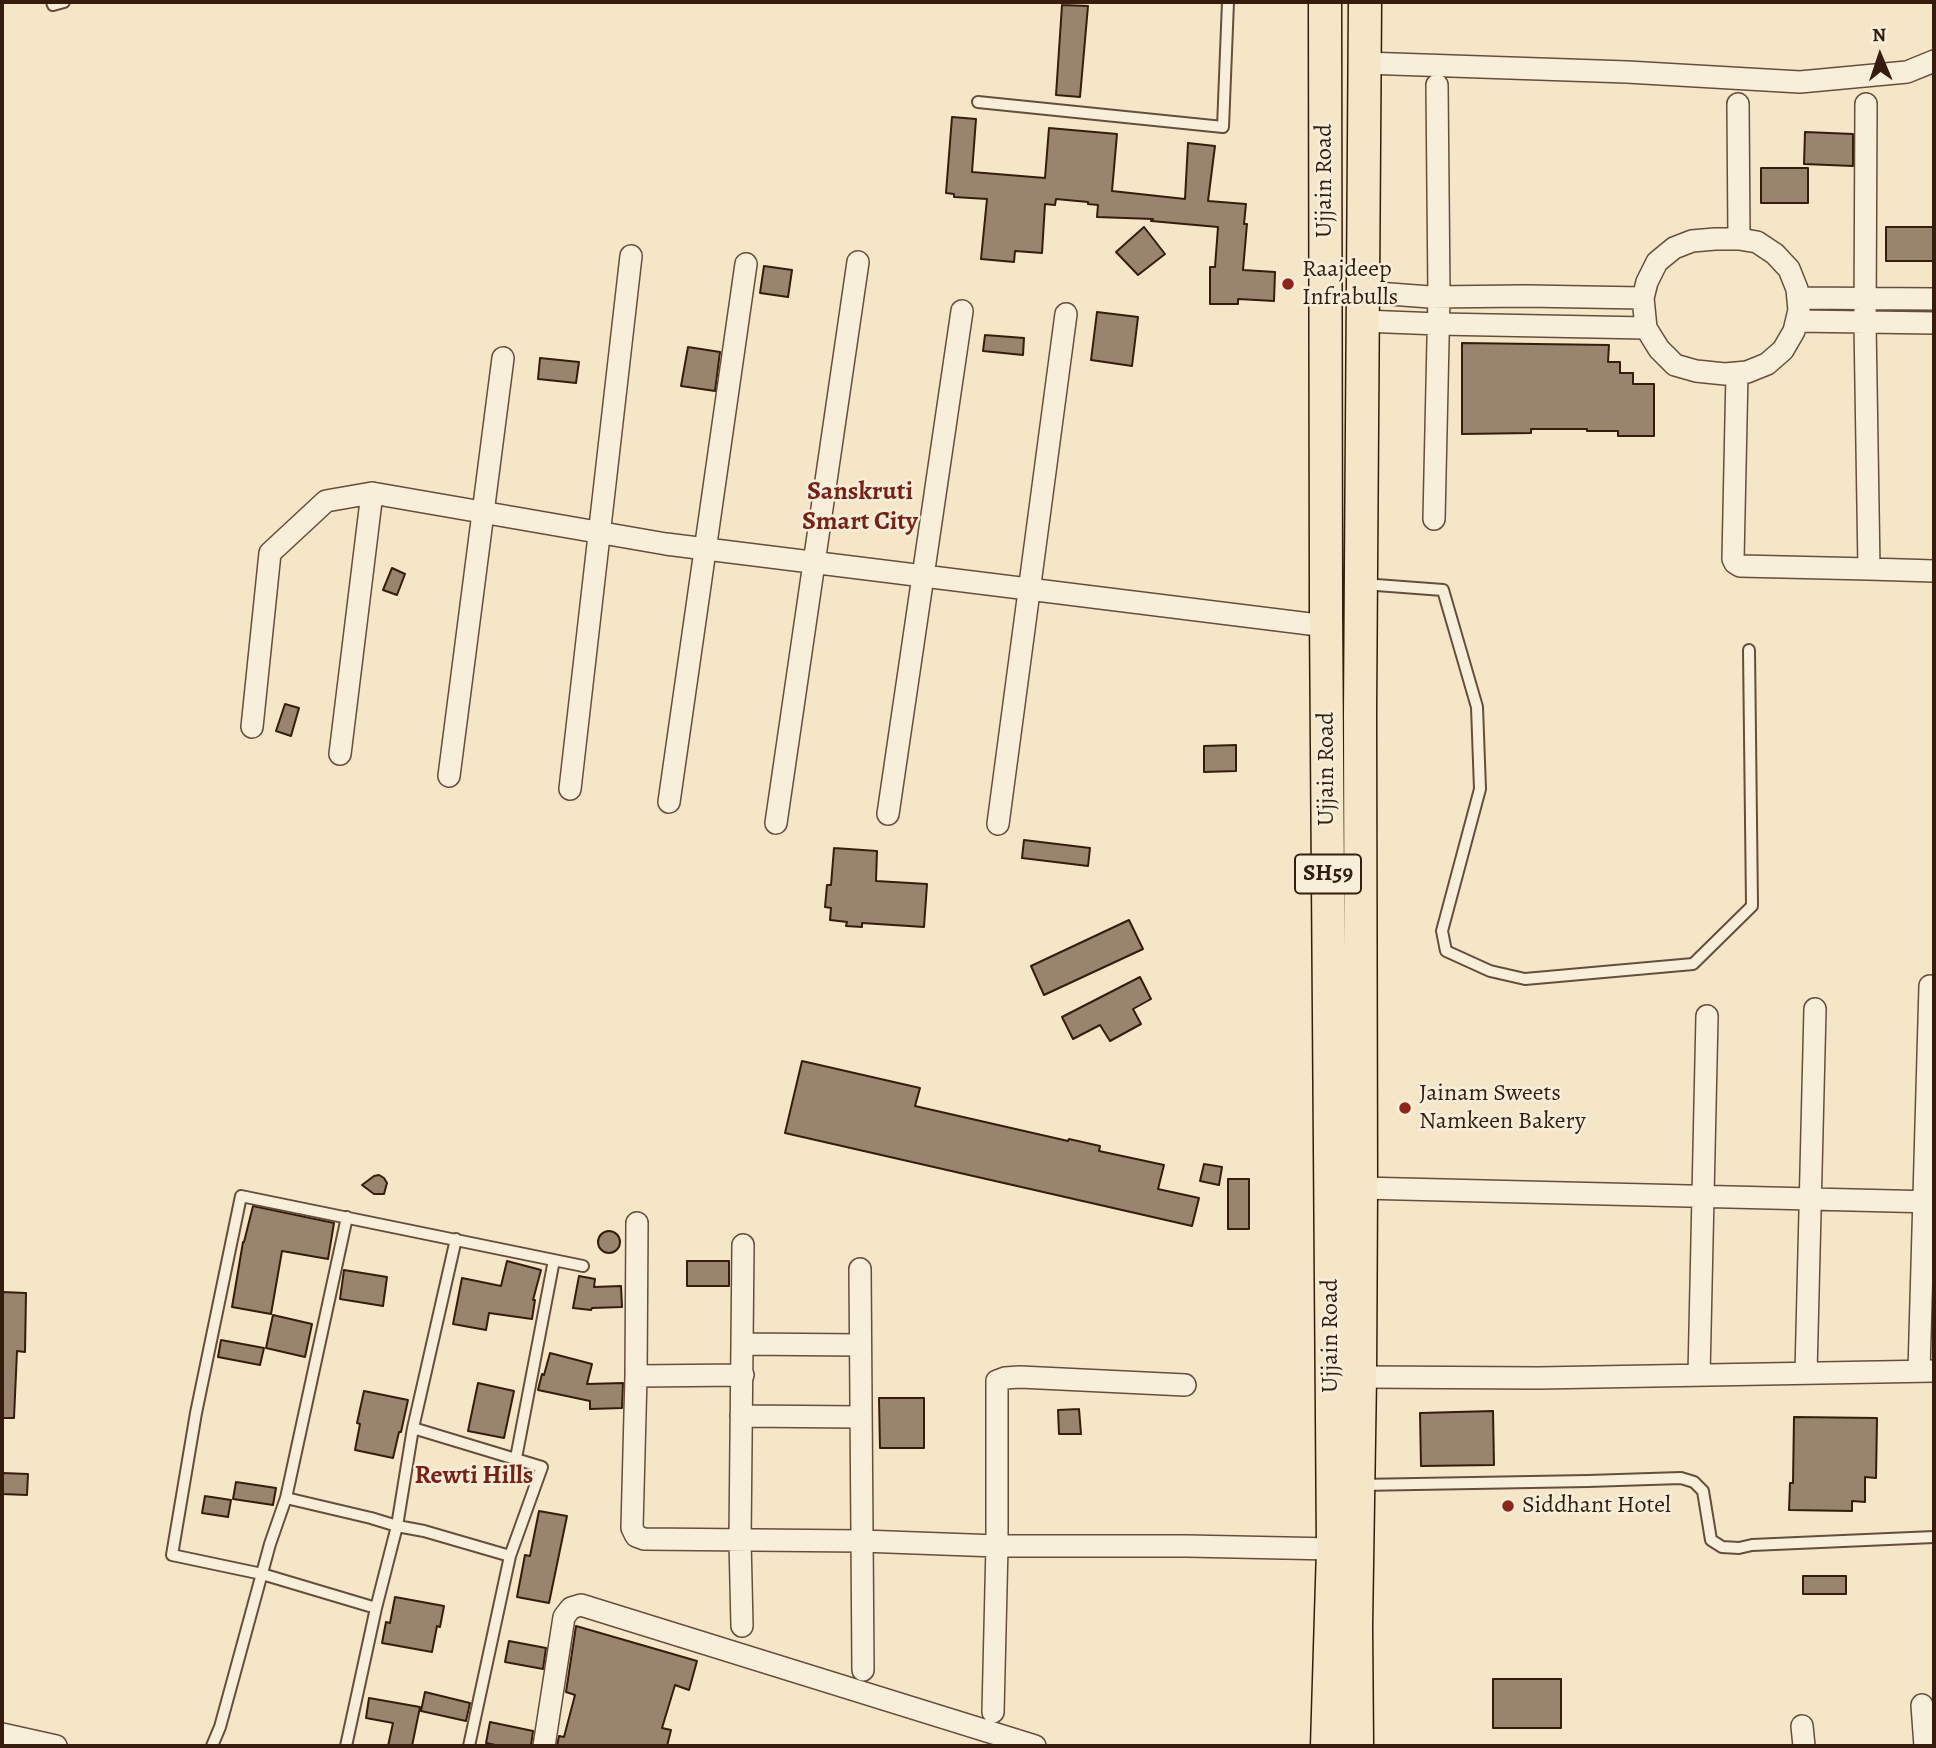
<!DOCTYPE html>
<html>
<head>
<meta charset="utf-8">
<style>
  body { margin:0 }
  #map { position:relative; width:1936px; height:1748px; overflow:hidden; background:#f5e6c8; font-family:Alegreya,serif }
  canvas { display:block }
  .frame { position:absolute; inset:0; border:4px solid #351c0d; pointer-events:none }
  .north { position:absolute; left:1845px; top:21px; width:70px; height:70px; -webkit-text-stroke:5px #f8efdb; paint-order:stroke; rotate:358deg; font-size:19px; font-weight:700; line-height:28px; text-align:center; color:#351c0d }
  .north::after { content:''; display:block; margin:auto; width:24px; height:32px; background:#351c0d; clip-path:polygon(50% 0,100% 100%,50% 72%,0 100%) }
</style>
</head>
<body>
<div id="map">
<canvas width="1936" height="1748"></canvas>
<div class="frame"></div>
<div class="north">N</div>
</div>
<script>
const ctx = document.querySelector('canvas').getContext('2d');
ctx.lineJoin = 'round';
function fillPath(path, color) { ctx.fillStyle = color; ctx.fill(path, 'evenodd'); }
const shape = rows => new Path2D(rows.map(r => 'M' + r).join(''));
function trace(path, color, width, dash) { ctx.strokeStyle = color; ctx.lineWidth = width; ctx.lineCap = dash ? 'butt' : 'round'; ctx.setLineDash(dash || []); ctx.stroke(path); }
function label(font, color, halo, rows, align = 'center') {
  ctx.font = font + ' Alegreya,serif'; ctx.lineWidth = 5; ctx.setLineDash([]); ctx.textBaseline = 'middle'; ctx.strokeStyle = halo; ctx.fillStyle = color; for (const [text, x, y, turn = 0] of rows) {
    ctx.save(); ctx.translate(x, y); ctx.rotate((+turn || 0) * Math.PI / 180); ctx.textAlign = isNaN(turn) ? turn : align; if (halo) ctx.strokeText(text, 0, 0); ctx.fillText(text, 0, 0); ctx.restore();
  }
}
const building = shape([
  [1062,5,1088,6,1080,97,1056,95,1062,5],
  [952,117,976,119,972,172,1045,178,1049,128,1117,134,1112,191,1185,199,1188,143,1215,146,1208,201,1246,204,1244,224,1247,224,1243,270,1275,272,1274,301,1238,299,1238,304,1210,304,1210,267,1215,267,1218,227,1151,221,1153,219,1097,217,1098,205,1088,204,1088,202,1056,199,1055,205,1045,204,1042,253,1015,251,1014,262,981,259,987,199,954,197,954,194,946,193,952,117],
  [1805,132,1853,134,1853,166,1804,164,1805,132],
  [1761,168,1808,168,1808,203,1761,203,1761,168],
  [1144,227,1165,254,1138,275,1116,252,1144,227],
  [1886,227,1934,227,1934,261,1886,261,1886,227],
  [764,266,792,270,788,297,760,293,764,266],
  [1097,312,1138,317,1132,366,1091,360,1097,312],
  [985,335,1024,338,1023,355,983,351,985,335],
  [1462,343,1609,345,1608,362,1620,362,1620,373,1633,373,1633,384,1654,384,1654,436,1618,436,1618,431,1587,431,1587,429,1531,429,1531,433,1462,434,1462,343],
  [688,347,720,352,715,391,681,386,688,347],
  [540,358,579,362,576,383,538,379,540,358],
  [392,568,405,574,397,595,383,590,392,568],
  [285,704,299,708,291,736,276,731,285,704],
  [1236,745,1236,771,1204,772,1204,746,1236,745],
  [1024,840,1090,848,1088,866,1022,858,1024,840],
  [834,848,877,851,876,881,927,884,924,927,862,923,862,927,846,926,847,922,830,920,831,908,825,907,827,885,831,885,834,848],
  [1129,920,1143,949,1044,995,1031,966,1129,920],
  [1140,977,1151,999,1133,1009,1141,1024,1110,1041,1100,1025,1073,1039,1062,1017,1140,977],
  [802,1061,920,1088,915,1106,1068,1141,1069,1139,1100,1146,1099,1151,1164,1165,1158,1189,1199,1198,1192,1226,785,1133,802,1061],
  [1204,1164,1222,1167,1219,1185,1200,1181,1204,1164],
  [379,1175,384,1178,387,1183,384,1194,374,1194,362,1185,374,1176,379,1175],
  [1228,1179,1249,1179,1249,1229,1228,1229,1228,1179],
  [253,1206,334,1223,328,1259,282,1251,271,1314,232,1307,243,1242,244,1242,253,1206],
  '598 1242a11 11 0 1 1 22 0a11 11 0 1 1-22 0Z',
  [507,1261,541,1270,533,1300,535,1300,532,1319,489,1313,486,1330,453,1324,462,1278,501,1286,507,1261],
  [687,1261,729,1261,729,1286,687,1286,687,1261],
  [344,1270,387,1277,383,1306,340,1299,344,1270],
  [579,1276,595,1279,594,1287,621,1286,622,1307,592,1308,591,1310,573,1308,579,1276],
  [2,1292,26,1293,25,1352,17,1351,14,1418,2,1418,2,1292],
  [273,1315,312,1324,305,1357,266,1348,273,1315],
  [221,1340,264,1348,260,1365,218,1357,221,1340],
  [550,1353,592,1364,587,1384,623,1383,622,1408,590,1409,590,1401,538,1390,542,1374,544,1375,550,1353],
  [478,1383,514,1391,504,1438,468,1431,478,1383],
  [364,1391,408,1400,401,1432,399,1432,393,1458,355,1450,360,1424,357,1423,364,1391],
  [879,1398,924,1398,924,1448,880,1448,879,1398],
  [1079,1409,1081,1434,1059,1434,1058,1410,1079,1409],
  [1493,1411,1494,1465,1421,1466,1420,1413,1493,1411],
  [1794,1417,1877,1418,1876,1478,1865,1477,1865,1502,1852,1501,1852,1511,1789,1510,1790,1483,1793,1483,1794,1417],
  [2,1473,28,1474,27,1495,2,1494,2,1473],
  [236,1482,276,1488,273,1505,233,1499,236,1482],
  [205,1496,231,1500,228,1517,202,1513,205,1496],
  [539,1511,567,1516,549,1603,517,1597,525,1555,530,1556,539,1511],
  [1803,1576,1846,1576,1846,1594,1803,1594,1803,1576],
  [395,1597,444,1606,440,1627,437,1626,432,1652,382,1643,386,1622,390,1623,395,1597],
  [576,1626,697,1661,689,1690,675,1685,662,1728,671,1730,667,1746,557,1746,559,1736,564,1737,575,1695,566,1692,576,1626],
  [509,1641,546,1648,543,1669,505,1662,509,1641],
  [1493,1679,1561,1679,1561,1728,1493,1728,1493,1679],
  [425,1692,470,1703,466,1721,421,1711,425,1692],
  [369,1698,420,1707,412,1746,388,1746,393,1723,366,1718,369,1698],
  [490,1722,533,1731,531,1746,500,1746,486,1743,490,1722]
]);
const lane = shape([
  [52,2,53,5,64,2],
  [978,102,1223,127,1228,2],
  [1363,584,1443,590,1477,707,1480,789,1442,931,1446,951,1490,971,1525,979,1693,964,1752,906,1749,650],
  [413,1428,542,1467,510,1556,469,1746],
  [516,1458,554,1260],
  [1359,1485,1588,1481,1681,1478,1694,1482,1703,1491,1711,1540,1722,1547,1739,1548,1752,1545,1934,1537],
  [286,1498,371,1518,397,1526,424,1531,510,1556],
  [376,1608,262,1574,172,1555,196,1413,241,1196,583,1266],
  [212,1746,220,1727,270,1544,286,1498,347,1217],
  [346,1746,376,1608,397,1526,413,1428,456,1239]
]);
const street = shape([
  [1364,63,1627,72,1800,82,1907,72,1934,61],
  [1738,104,1739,239],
  [1715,239,1739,239,1757,242,1775,254,1789,269,1797,289,1799,310,1794,331,1783,350,1767,364,1747,372,1725,374,1696,371,1675,365,1659,349,1646,328,1643,298,1647,282,1657,262,1674,248,1692,241,1715,239],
  [1363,292,1430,297,1526,296,1643,298],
  [1798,298,1934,299],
  [1363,321,1439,324,1646,328],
  [1797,321,1934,323],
  [1737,373,1733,559,1735,563,1740,566,1869,569,1865,323,1866,104],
  [1434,519,1439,296,1437,85],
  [1869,569,1934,571],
  [252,727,270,553,326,501,372,493,666,544,1326,626],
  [340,754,372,493],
  [449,776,503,358],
  [570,789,631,256],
  [669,802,746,264],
  [888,814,962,311],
  [776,823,858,262],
  [998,824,1066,314],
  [1361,1188,1934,1202],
  [637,1223,636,1376,632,1528,636,1536,644,1539,862,1541,997,1546,1187,1546,1333,1549],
  [860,1269,863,1670],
  [743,1344,860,1345],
  [1919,1371,1930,986],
  [1806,1373,1815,1009],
  [1699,1375,1707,1016],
  [636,1376,743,1375],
  [1360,1377,1539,1378,1934,1371],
  [741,1416,860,1417],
  [742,1626,740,1540,743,1245],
  [1922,1705,1925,1746],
  [993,1712,997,1546,997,1381,1005,1378,1020,1377,1185,1385],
  [1802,1726,1804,1746],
  [2,1734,56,1746],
  [544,1746,564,1617,571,1608,581,1605,1035,1746]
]);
const primary = shape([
  [1325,2,1326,614,1333,1549,1327,1746],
  [1357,1746,1356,1626,1360,1377,1361,1188,1360,711,1365,2]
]);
const markers = [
  [1288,284,7,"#8f2418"],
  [1405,1108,7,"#8f2418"],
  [1508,1506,7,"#8f2418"]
];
const shields = [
  [1328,874,66]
];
const shieldNames = [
  ["SH59",1328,874]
];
const streetNames = [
  ["Ujjain Road",1325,181,-90],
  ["Ujjain Road",1327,769,-90],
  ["Ujjain Road",1331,1336,-90]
];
const poiNames = [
  ["Raajdeep",1302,270],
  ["Infrabulls",1302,298],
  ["Jainam Sweets",1419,1094],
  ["Namkeen Bakery",1419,1122],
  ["Siddhant Hotel",1522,1506]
];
const neighbourhoodNames = [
  ["Sanskruti",860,493],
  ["Smart City",860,523],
  ["Rewti Hills",474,1477]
];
fillPath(building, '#99856e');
trace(building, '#351c0d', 2);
trace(lane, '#654e3c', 14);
trace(street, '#654e3c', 24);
trace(primary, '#351c0d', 35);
trace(lane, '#f8efdb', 10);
trace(street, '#f8efdb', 21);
trace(primary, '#f5e6c8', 32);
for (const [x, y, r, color] of markers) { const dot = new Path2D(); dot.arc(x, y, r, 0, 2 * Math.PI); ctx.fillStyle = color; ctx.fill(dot); trace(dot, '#f8efdb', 2.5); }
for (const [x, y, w] of shields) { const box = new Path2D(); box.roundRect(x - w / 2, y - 19.5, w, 39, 5); ctx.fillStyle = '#f8efdb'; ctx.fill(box); trace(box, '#351c0d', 2); }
label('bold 23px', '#351c0d', null, shieldNames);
label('24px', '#351c0d', '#f8efdb', streetNames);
label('24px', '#351c0d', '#f8efdb', poiNames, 'left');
label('bold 26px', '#7a1f14', '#f8efdb', neighbourhoodNames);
</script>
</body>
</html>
